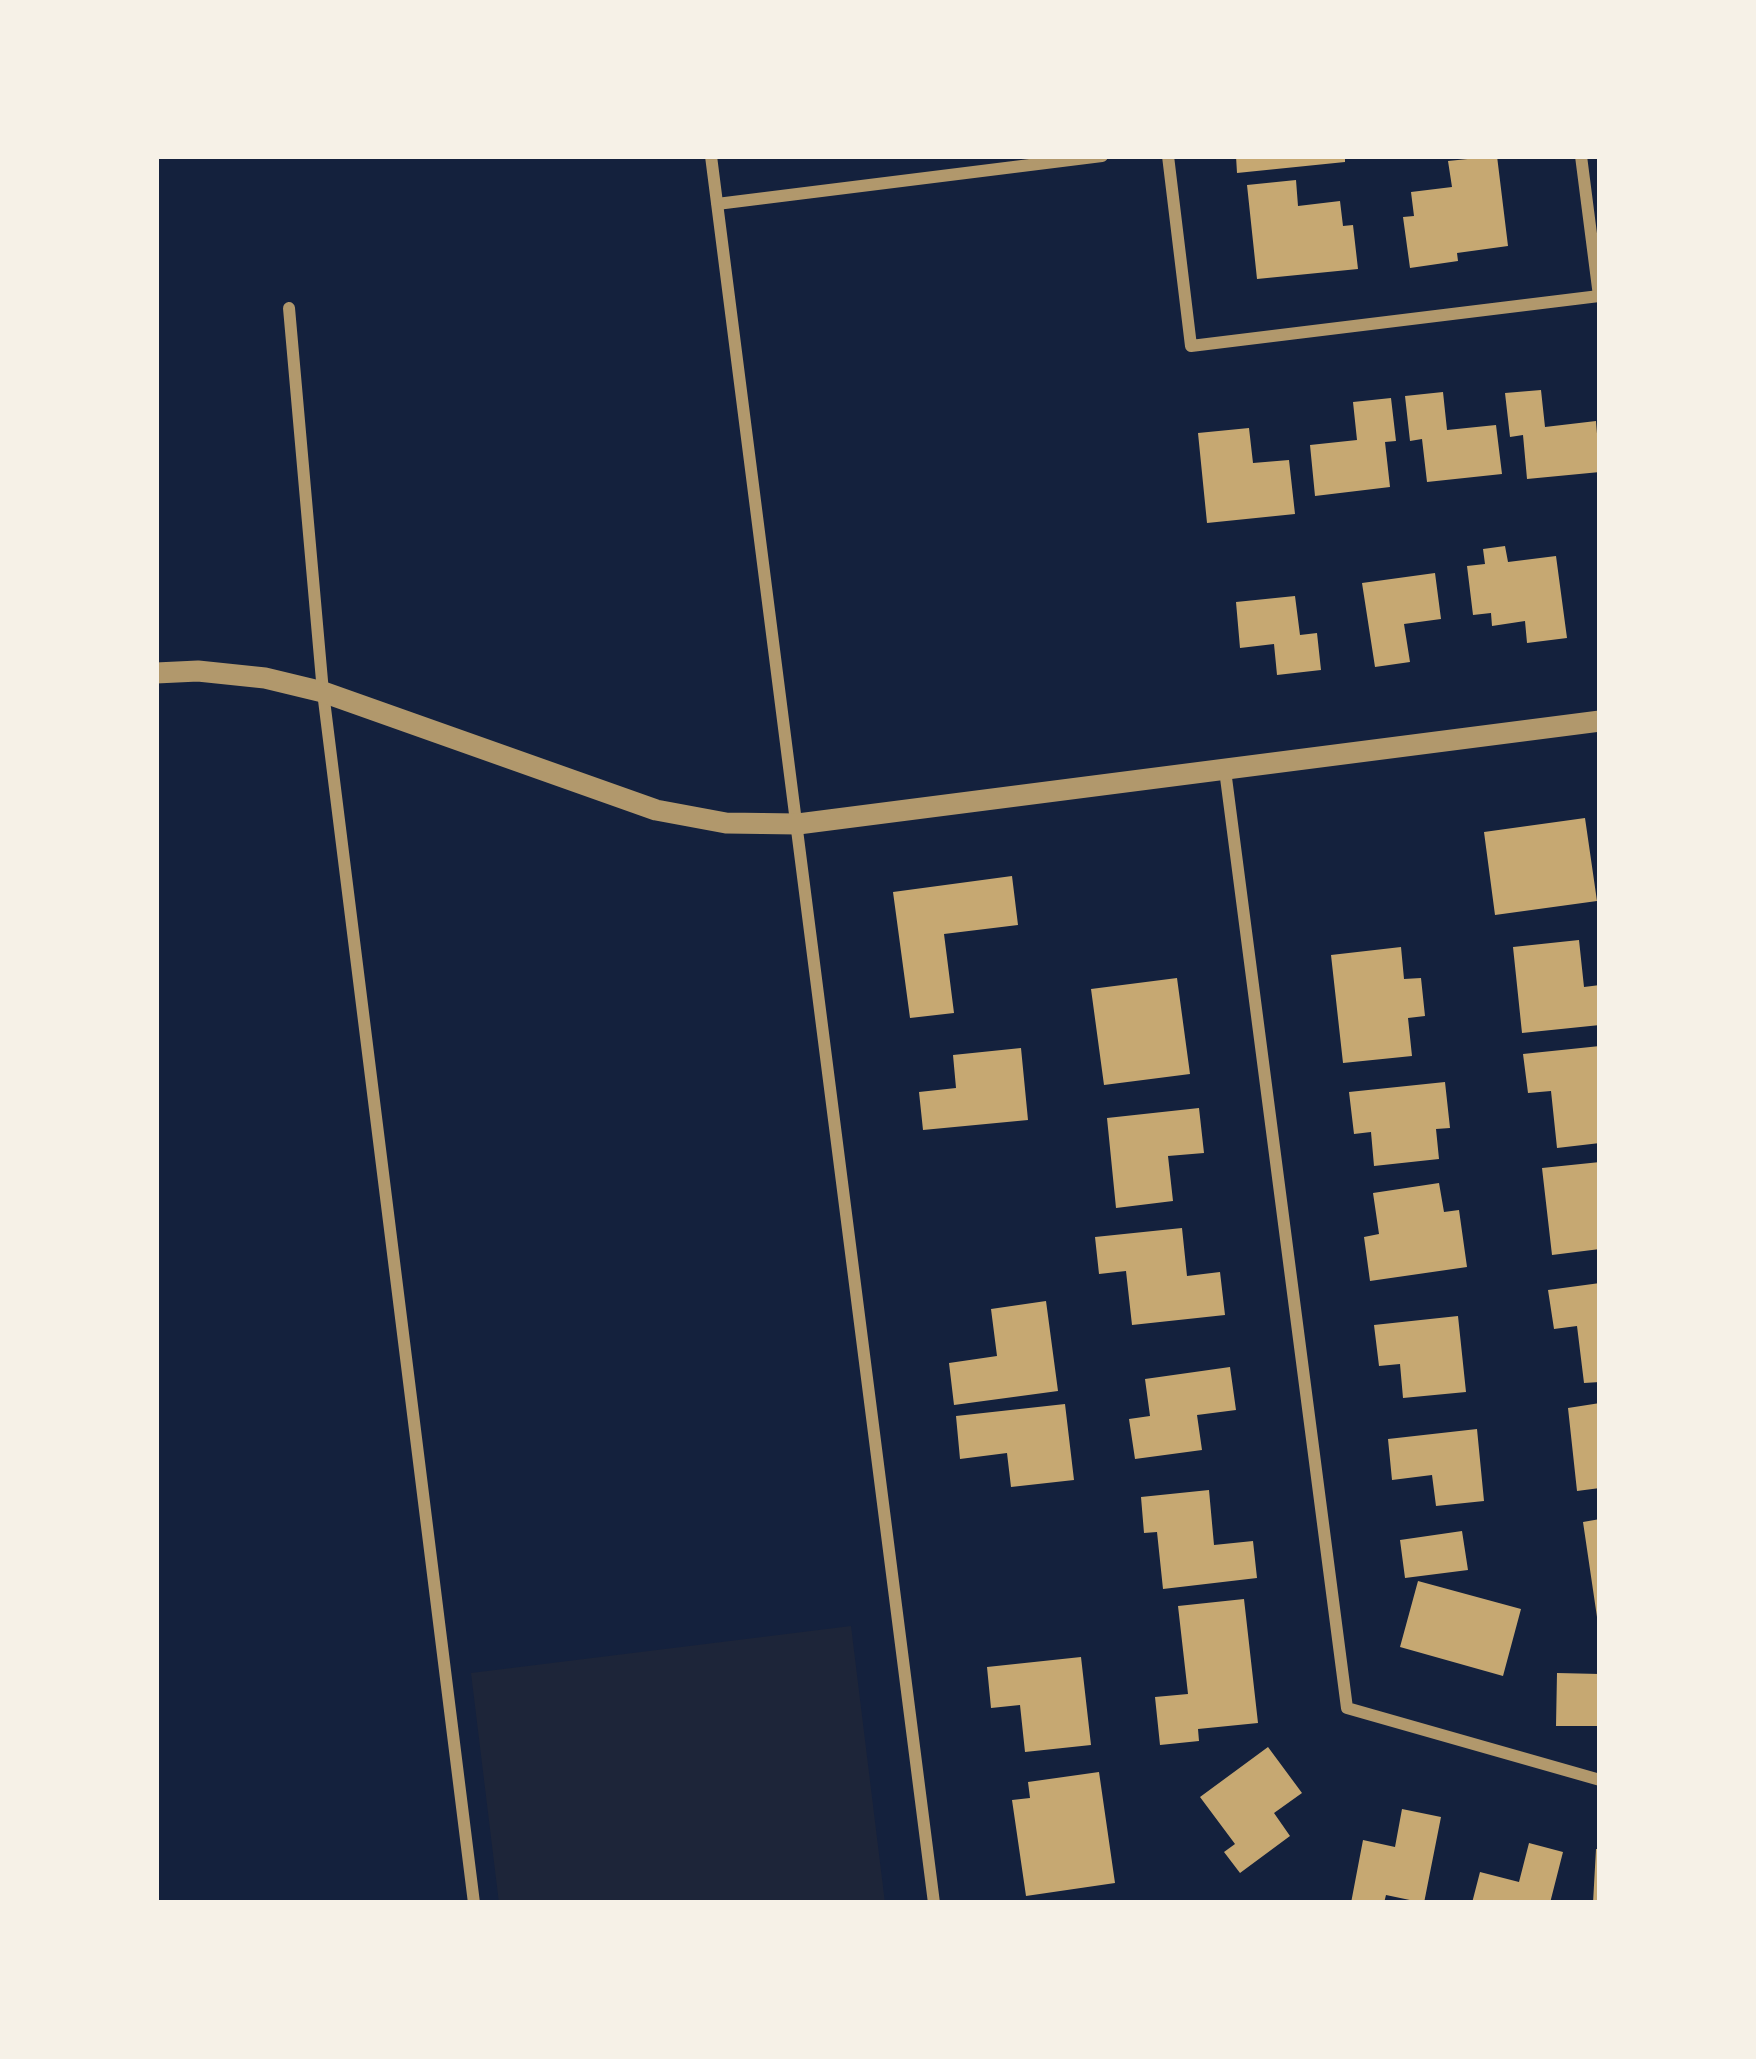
<!DOCTYPE html>
<html>
<head>
<meta charset="utf-8">
<style>
  body { margin:0 }
  #map { position:relative; width:1756px; height:2059px; overflow:hidden; background:#14213d; font-family:Commissioner,sans-serif }
  canvas { display:block }
  .frame { position:absolute; inset:0; border:159px solid #f6f1e7; pointer-events:none }
</style>
</head>
<body>
<div id="map">
<canvas width="1756" height="2059"></canvas>
<div class="frame"></div>
</div>
<script>
const ctx = document.querySelector('canvas').getContext('2d');
ctx.lineJoin = 'round';
function fillPath(path, color) { ctx.fillStyle = color; ctx.fill(path, 'evenodd'); }
const shape = rows => new Path2D(rows.map(r => 'M' + r).join(''));
function trace(path, color, width, dash) { ctx.strokeStyle = color; ctx.lineWidth = width; ctx.lineCap = dash ? 'butt' : 'round'; ctx.setLineDash(dash || []); ctx.stroke(path); }
const green = shape([
  [851,1626,885,1903,499,1903,471,1673]
]);
const building = shape([
  [1236,156,1345,156,1345,162,1237,173],
  [1497,156,1508,246,1457,253,1458,261,1410,268,1403,217,1414,216,1411,192,1452,187,1448,161],
  [1296,180,1298,206,1340,201,1343,226,1353,225,1358,269,1257,279,1247,185],
  [1541,390,1545,427,1596,421,1600,472,1527,479,1523,435,1510,437,1505,393],
  [1443,392,1447,430,1496,425,1502,474,1427,482,1422,439,1410,441,1405,396],
  [1391,398,1396,441,1385,442,1390,487,1315,496,1310,445,1357,440,1353,402],
  [1249,428,1253,463,1289,460,1295,514,1207,523,1198,433],
  [1505,546,1508,562,1556,556,1567,638,1527,643,1525,621,1492,626,1491,613,1473,615,1467,566,1485,564,1483,549],
  [1435,573,1441,619,1404,624,1410,662,1375,667,1362,583],
  [1295,596,1300,635,1317,633,1321,670,1277,675,1274,644,1240,648,1236,602],
  [1585,818,1597,901,1495,915,1484,832],
  [1012,876,1018,925,944,934,954,1013,910,1018,893,892],
  [1579,940,1584,987,1600,985,1600,1025,1522,1033,1513,947],
  [1401,947,1404,979,1421,978,1425,1016,1408,1018,1412,1056,1343,1063,1331,955],
  [1177,978,1190,1074,1104,1085,1091,989],
  [1600,1046,1600,1143,1557,1148,1551,1091,1528,1093,1523,1054],
  [1021,1048,1028,1120,923,1130,919,1092,956,1088,953,1055],
  [1445,1082,1450,1128,1436,1129,1439,1159,1374,1166,1371,1132,1354,1134,1349,1092],
  [1199,1108,1204,1153,1168,1156,1173,1201,1116,1208,1107,1118],
  [1600,1162,1600,1249,1552,1255,1542,1168],
  [1439,1183,1444,1212,1459,1210,1467,1267,1370,1281,1364,1237,1379,1234,1373,1193],
  [1182,1228,1187,1276,1220,1272,1225,1315,1132,1325,1126,1271,1099,1274,1095,1237],
  [1600,1283,1600,1382,1584,1383,1577,1326,1554,1329,1548,1290],
  [1046,1301,1058,1391,954,1405,949,1363,997,1356,991,1309],
  [1458,1316,1466,1392,1403,1398,1400,1364,1379,1366,1374,1325],
  [1230,1367,1236,1410,1197,1415,1202,1450,1135,1459,1129,1419,1150,1416,1145,1379],
  [1600,1403,1600,1488,1577,1491,1568,1408],
  [1065,1404,1074,1480,1011,1487,1007,1453,960,1459,956,1416],
  [1477,1429,1484,1501,1436,1506,1432,1475,1392,1480,1388,1439],
  [1209,1490,1214,1545,1253,1541,1257,1578,1163,1589,1157,1532,1144,1533,1141,1497],
  [1600,1519,1600,1617,1597,1617,1583,1522],
  [1462,1531,1468,1570,1405,1578,1400,1540],
  [1418,1581,1521,1609,1503,1676,1400,1647],
  [1244,1599,1258,1723,1198,1729,1199,1741,1160,1745,1155,1697,1188,1694,1178,1606],
  [1081,1657,1091,1745,1025,1752,1020,1705,991,1708,987,1667],
  [1557,1673,1600,1674,1600,1726,1556,1726],
  [1268,1747,1302,1793,1274,1813,1290,1836,1240,1873,1224,1852,1235,1844,1200,1797],
  [1099,1772,1115,1883,1026,1896,1012,1800,1030,1798,1028,1782],
  [1402,1809,1441,1817,1424,1903,1386,1895,1384,1903,1351,1903,1363,1840,1395,1847],
  [1529,1843,1563,1852,1550,1903,1472,1903,1480,1872,1519,1882],
  [1596,1849,1600,1849,1600,1903,1593,1903]
]);
const minor = shape([
  [711,156,934,1903],
  [1168,156,1191,346,1599,296,1581,156],
  [717,204,1102,156],
  [289,308,323,692,474,1903],
  [1225,770,1347,1708,1600,1780]
]);
const tertiary = shape([
  [156,673,198,671,265,678,323,692,656,810,726,823,798,824,1600,721]
]);
fillPath(green, '#1d2539');
fillPath(building, '#c6a872');
trace(minor, '#b1986c', 12);
trace(tertiary, '#b1986c', 21);
</script>
</body>
</html>
